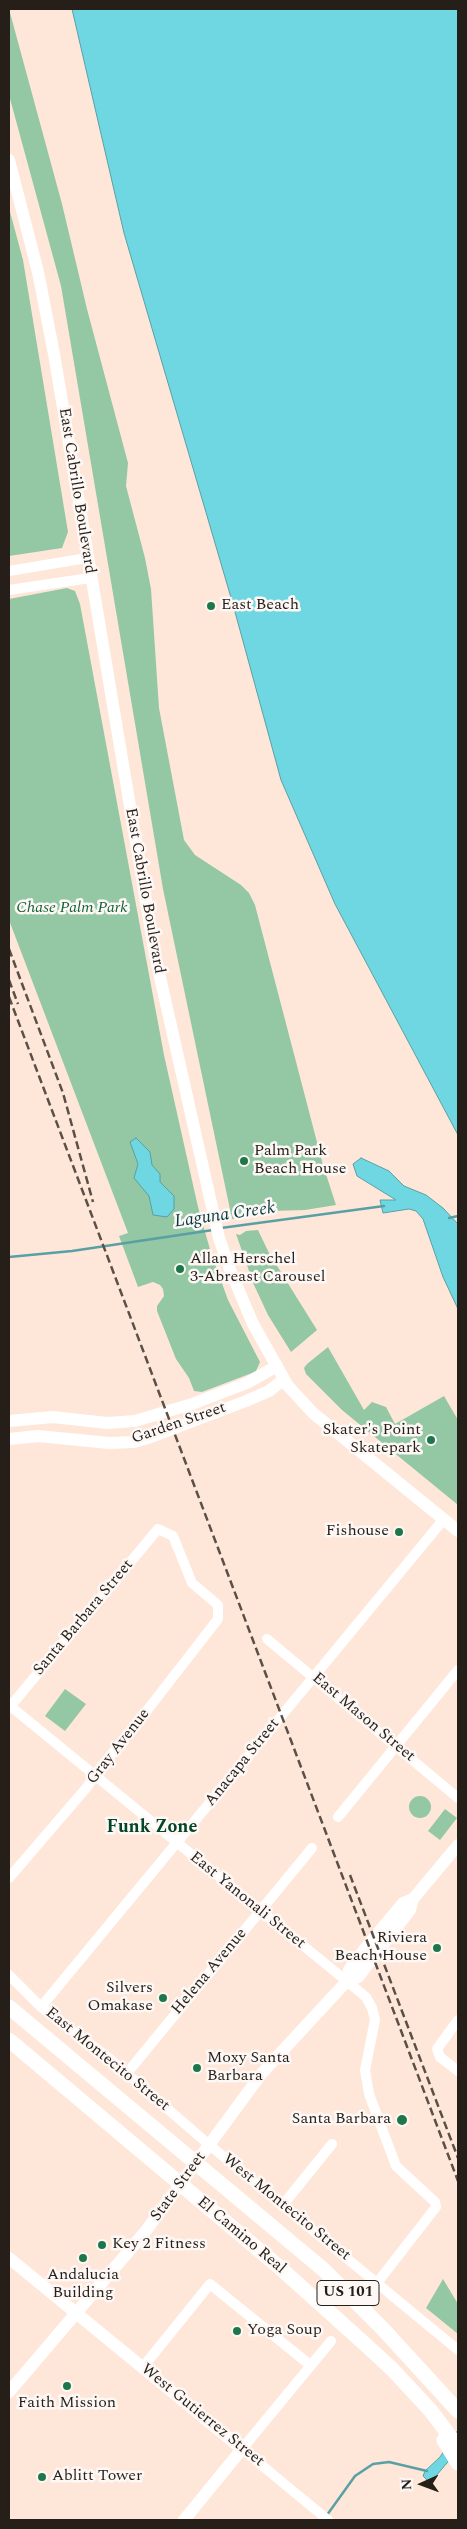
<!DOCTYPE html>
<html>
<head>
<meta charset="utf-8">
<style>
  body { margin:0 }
  #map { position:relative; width:467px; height:2529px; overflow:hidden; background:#fee7d8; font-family:Spectral,serif }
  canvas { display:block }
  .frame { position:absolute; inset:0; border:10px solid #261f19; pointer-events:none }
  .north { position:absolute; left:397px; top:2459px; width:50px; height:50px; -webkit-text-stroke:4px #fdf8f5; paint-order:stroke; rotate:268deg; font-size:14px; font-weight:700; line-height:20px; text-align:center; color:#261f19 }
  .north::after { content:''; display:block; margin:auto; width:18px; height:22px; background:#261f19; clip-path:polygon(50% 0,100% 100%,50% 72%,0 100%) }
</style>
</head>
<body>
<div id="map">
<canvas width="467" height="2529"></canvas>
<div class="frame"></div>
<div class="north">N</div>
</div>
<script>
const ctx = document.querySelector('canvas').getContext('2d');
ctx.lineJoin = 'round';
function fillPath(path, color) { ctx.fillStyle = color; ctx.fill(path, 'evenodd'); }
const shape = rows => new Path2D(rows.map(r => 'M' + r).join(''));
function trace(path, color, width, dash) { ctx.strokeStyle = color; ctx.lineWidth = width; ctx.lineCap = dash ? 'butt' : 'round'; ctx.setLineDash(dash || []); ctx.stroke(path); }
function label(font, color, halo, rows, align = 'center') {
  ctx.font = font + ' Spectral,serif'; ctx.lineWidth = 5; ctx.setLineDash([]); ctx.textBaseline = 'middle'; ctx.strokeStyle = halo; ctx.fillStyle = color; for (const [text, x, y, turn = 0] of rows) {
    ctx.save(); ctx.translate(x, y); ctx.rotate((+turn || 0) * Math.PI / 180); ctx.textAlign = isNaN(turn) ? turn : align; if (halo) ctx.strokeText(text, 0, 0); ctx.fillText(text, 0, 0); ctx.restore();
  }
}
const green = shape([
  [9,9,62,204,87,309,128,463,126,486,145,558,151,589,159,708,184,840,195,855,241,885,249,893,255,905,323,1165,336,1205,305,1210,271,1211,232,1219,163,889,61,286,9,95],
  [9,208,23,260,68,532,62,548,9,556],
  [67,588,75,591,80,604,164,1055,198,1207,211,1253,228,1300,260,1362,256,1371,252,1373,202,1392,194,1391,189,1378,176,1359,157,1311,157,1306,164,1296,163,1289,160,1285,153,1282,138,1287,119,1236,128,1233,9,920,9,599],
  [258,1230,269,1253,317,1330,291,1352,268,1315,254,1285,236,1234,240,1235,246,1231],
  [328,1347,364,1410,372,1402,386,1407,395,1424,444,1396,458,1420,458,1505,342,1410,306,1374,304,1368,307,1364],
  [65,1689,86,1704,65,1731,45,1716],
  '409 1807a11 11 0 1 1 22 0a11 11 0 1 1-22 0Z',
  [445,1809,457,1818,440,1840,428,1831],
  [443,2279,458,2304,458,2334,426,2308]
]);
const water = shape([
  [72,9,458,9,458,1135,335,904,281,780,232,601,124,233,72,9],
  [136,1138,150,1152,152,1165,160,1174,160,1182,174,1196,174,1209,167,1217,153,1215,149,1196,134,1178,138,1164,130,1142,136,1138],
  [361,1158,389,1171,404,1186,426,1195,443,1208,458,1224,458,1309,443,1277,423,1219,416,1211,409,1209,383,1213,380,1200,396,1200,357,1176,353,1164,361,1158],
  [458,2430,458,2450,430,2483,423,2476,425,2471,440,2457,458,2430]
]);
const stream = shape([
  [449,1218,458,1216],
  [221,1228,384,1206],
  [9,1257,72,1251,213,1230],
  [327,2515,355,2476,373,2464,389,2462,427,2471]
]);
const minor = shape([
  [9,571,87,558],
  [9,590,90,578],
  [267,1639,458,1798],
  [9,1705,366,1997,372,2008,375,2020,365,2070,369,2094,396,2166,435,2202,436,2207,377,2283],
  [9,1708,158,1529,173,1536,192,1583,218,1605,218,1619,138,1722,100,1768,87,1787,9,1878],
  [338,1817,458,1670],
  [9,1975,41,2007,110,2059,207,2143,458,2350],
  [41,2007,444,1519],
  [458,2020,437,2049,440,2057,458,2071],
  [127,2073,312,1848],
  [282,2206,332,2144],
  [143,2367,210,2284,310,2365],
  [328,2520,242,2449,331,2341]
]);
const major = shape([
  [9,160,38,272,54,354,155,955,219,1238,229,1267,253,1324,288,1386,313,1413,458,1531],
  [9,1421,53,1417,107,1423,135,1421,192,1404,247,1383,277,1366],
  [9,1439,38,1436,109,1443,134,1442,151,1437,246,1401,269,1391,283,1380],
  [347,1981,349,1970,368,1945,403,1903,413,1899],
  [9,2258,242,2449,184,2520],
  [9,2392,145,2232,262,2073,347,1981,358,1977,410,1910,413,1899,458,1845]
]);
const highway = shape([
  [9,2007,324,2270,383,2329,458,2411],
  [9,2040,278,2266,366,2345,392,2369,431,2411,458,2447],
  [444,2440,458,2463]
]);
const rail = shape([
  [9,949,63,1093,93,1202],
  [9,980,18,1004],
  [9,997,458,2181],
  [350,1875,458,2158]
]);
const markers = [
  [211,606,5,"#1d774b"],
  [244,1161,5,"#1d774b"],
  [180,1269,5,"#1d774b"],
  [431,1440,5,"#1d774b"],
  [399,1532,5,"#1d774b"],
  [437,1948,5,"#1d774b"],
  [163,1998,5,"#1d774b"],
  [197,2068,5,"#1d774b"],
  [402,2120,6,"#1d774b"],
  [102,2245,5,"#1d774b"],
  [83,2258,5,"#1d774b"],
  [237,2331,5,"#1d774b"],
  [67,2386,5,"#1d774b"],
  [42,2477,5,"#1d774b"]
];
const shields = [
  [348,2293,62]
];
const shieldNames = [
  ["US 101",348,2293]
];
const streetNames = [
  ["East Cabrillo Boulevard",76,491,81],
  ["East Cabrillo Boulevard",144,891,80],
  ["Garden Street",179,1424,-19],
  ["Santa Barbara Street",84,1618,-50],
  ["East Mason Street",363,1718,40],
  ["Gray Avenue",119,1747,-52],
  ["Anacapa Street",243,1763,-51],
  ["East Yanonali Street",247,1901,39],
  ["Helena Avenue",210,1972,-50],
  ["East Montecito Street",107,2060,39],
  ["State Street",179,2187,-54],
  ["West Montecito Street",286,2208,39],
  ["El Camino Real",241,2236,40],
  ["West Gutierrez Street",202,2416,39]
];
const poiNames = [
  ["East Beach",221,606],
  ["Palm Park",254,1152],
  ["Beach House",254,1170],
  ["Allan Herschel",190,1260],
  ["3-Abreast Carousel",190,1278],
  ["Skater's Point",421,1431,"right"],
  ["Skatepark",421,1449,"right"],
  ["Fishouse",389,1532,"right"],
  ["Riviera",427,1939,"right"],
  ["Beach House",427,1957,"right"],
  ["Silvers",153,1989,"right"],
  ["Omakase",153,2007,"right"],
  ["Moxy Santa",207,2059],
  ["Barbara",207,2077],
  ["Santa Barbara",391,2120,"right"],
  ["Key 2 Fitness",112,2245],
  ["Andalucia",83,2276,"center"],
  ["Building",83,2294,"center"],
  ["Yoga Soup",247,2331],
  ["Faith Mission",67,2404,"center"],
  ["Ablitt Tower",52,2477]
];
const parkNames = [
  ["Chase Palm Park",72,909]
];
const waterNames = [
  ["Laguna Creek",225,1216,-8]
];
const neighbourhoodNames = [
  ["Funk Zone",152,1828]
];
fillPath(green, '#94c7a3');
fillPath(water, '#6fd7e1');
trace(water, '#59a0a5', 1);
trace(stream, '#59a0a5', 2.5);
trace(minor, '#fff', 10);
trace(major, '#fff', 12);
trace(highway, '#fff', 15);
trace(rail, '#5b5048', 2.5, [8, 4]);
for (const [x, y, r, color] of markers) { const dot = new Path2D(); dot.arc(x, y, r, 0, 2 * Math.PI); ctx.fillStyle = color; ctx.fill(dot); trace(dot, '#fdf8f5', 2); }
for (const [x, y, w] of shields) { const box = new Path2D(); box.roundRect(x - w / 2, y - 12.5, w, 25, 4); ctx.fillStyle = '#fdf8f5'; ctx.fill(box); trace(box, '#261f19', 1); }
label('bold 15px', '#261f19', null, shieldNames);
label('16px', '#261f19', '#fdf8f5', streetNames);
label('16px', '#261f19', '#fdf8f5', poiNames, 'left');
label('italic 16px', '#146338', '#fdf8f5', parkNames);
label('italic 18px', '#05393e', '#fdf8f5', waterNames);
label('bold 18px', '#024527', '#fdf8f5', neighbourhoodNames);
</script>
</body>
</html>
